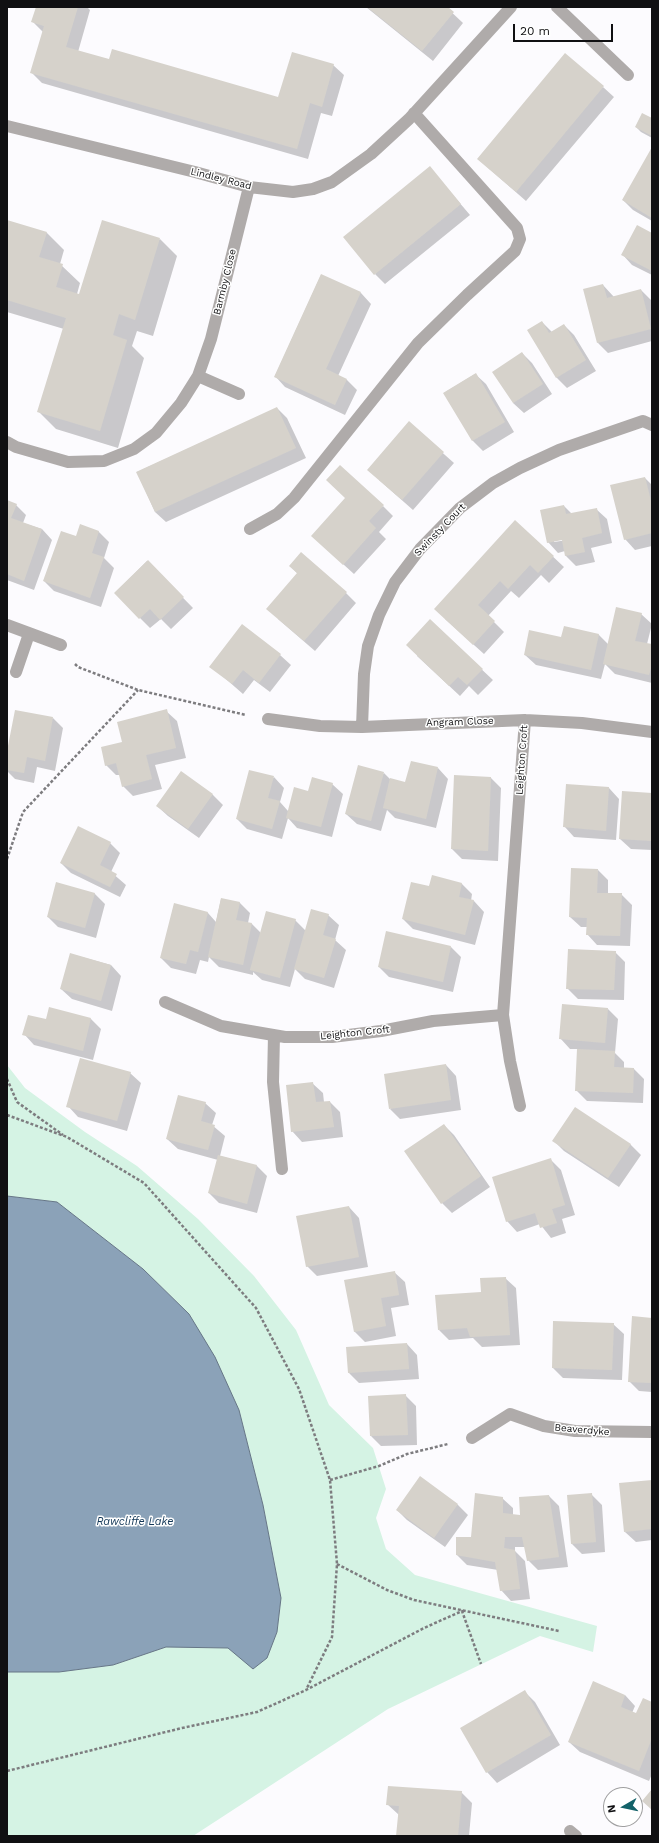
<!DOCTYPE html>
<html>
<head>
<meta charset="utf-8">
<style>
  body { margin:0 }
  #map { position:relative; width:659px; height:1843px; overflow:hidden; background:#fcfbfe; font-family:"Work Sans",sans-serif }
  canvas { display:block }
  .frame { position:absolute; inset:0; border:8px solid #101012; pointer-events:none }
  .north { position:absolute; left:603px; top:1787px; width:40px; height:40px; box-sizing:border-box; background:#fff; border:1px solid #9f9fa0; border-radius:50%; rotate:261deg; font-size:11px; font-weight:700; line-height:16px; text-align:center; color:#101012 }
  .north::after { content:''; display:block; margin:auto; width:14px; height:18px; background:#136269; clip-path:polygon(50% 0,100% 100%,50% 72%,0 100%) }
  .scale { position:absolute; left:513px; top:24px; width:100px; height:18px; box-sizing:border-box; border:2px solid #101012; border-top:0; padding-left:5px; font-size:12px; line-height:14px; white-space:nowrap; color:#101012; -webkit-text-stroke:3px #fff; paint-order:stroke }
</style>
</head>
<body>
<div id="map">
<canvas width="659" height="1843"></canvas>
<div class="frame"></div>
<div class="north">N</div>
<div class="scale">20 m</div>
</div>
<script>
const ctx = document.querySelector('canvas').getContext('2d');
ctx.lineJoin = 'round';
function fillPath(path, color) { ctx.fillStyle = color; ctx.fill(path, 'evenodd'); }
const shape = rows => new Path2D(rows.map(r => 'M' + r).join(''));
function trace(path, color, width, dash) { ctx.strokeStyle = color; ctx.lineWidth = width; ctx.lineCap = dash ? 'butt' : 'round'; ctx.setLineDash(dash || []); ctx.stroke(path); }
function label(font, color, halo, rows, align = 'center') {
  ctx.font = font + ' "Work Sans",sans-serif'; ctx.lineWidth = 3; ctx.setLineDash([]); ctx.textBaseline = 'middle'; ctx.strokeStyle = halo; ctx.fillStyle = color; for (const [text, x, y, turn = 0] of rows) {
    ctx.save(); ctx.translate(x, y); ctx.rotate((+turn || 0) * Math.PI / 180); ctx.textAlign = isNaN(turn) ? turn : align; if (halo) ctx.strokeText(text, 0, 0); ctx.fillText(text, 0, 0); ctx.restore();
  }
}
const green = shape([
  [7,1065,25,1088,85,1132,137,1166,198,1219,254,1276,296,1330,329,1405,373,1448,386,1489,376,1518,386,1549,415,1575,597,1626,593,1652,540,1636,388,1709,193,1836,7,1836,7,1672,59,1672,113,1665,166,1647,228,1648,267,1658,277,1632,281,1598,263,1505,239,1410,189,1314,143,1269,57,1202,7,1196]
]);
const water = shape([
  [7,1196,57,1202,143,1269,189,1314,215,1357,239,1410,263,1505,281,1598,277,1632,267,1658,253,1669,228,1648,166,1647,113,1665,59,1672,7,1672,7,1196]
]);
const shadow = shape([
  [37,7,87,7,90,10,78,52,109,61,279,98,333,65,344,75,332,116,321,113,308,159,42,83,31,72,43,32,33,22],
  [366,7,446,7,463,23,433,61],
  [603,87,614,97,526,201,478,159],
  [652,119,652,138,641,132,636,127],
  [652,149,652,221,633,210,623,200],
  [430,168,470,215,385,284,375,274],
  [7,221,47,233,64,250,60,264,80,283,77,294,80,295,160,239,177,256,153,336,137,331,132,346,144,358,118,448,56,429,39,412,64,329,7,312],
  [652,234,652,275,632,265,622,254],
  [321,275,361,293,371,304,338,376,347,380,357,390,345,415,285,387,275,376],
  [603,285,614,297,641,290,651,300,652,341,608,353,598,343],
  [542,322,552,332,564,325,574,335,596,371,567,388,557,378,529,330],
  [522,353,532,363,552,394,524,413,513,403],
  [475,374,486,384,514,432,483,451,473,441,444,393],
  [277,408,287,418,306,458,166,522,155,512,137,472],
  [409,423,454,463,413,510,379,480],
  [645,478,652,485,652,546,635,550,625,539],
  [7,502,16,505,26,515,23,523,42,529,52,540,34,590,7,580],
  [383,506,393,516,379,532,386,539,354,574,323,546],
  [564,506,572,514,596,509,607,519,612,543,591,548,595,562,576,566,566,556,565,551,558,553,548,542],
  [554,540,567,540,554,542],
  [515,521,564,567,549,583,541,575,519,598,511,591,488,616,504,632,484,654,445,619],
  [98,531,109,542,104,558,114,568,101,607,54,591,44,581,76,537],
  [147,561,193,608,171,629,161,619,150,628,115,593],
  [290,566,346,593,356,603,315,651,278,619,298,574],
  [641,614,652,624,647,644,652,645,652,683,615,674,605,664,601,679,536,665,525,655,562,639,599,635,609,645],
  [430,621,493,680,478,695,469,686,460,696,417,656],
  [242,625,280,655,291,665,270,692,254,680,243,694,211,666],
  [166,711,177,721,186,758,155,765,162,789,133,796,123,786,120,775,116,775,106,765,123,743],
  [53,718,63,728,55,771,37,767,34,783,15,779,7,771,7,756],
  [438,768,448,779,436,828,395,818,387,810,381,831,357,824,346,814,384,773,390,779,406,783],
  [181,772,213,795,223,805,199,838,168,816,157,806],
  [455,776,491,778,501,788,498,861,462,859,452,849],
  [274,777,284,788,280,802,288,811,309,792,332,784,343,794,332,837,297,828,288,818,282,839,247,829,237,819],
  [609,788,619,799,616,840,574,837,564,826],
  [652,794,652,850,631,849,620,839],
  [110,843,120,853,111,872,126,885,120,897,71,873,61,863],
  [598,870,608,880,608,894,621,894,632,905,630,946,597,945,587,934,587,927,581,927,570,917],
  [433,876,462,884,472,894,471,901,474,901,484,912,475,945,413,929,403,919,429,887],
  [94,893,105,904,96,938,58,927,48,917],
  [221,899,240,903,250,913,248,923,252,924,261,933,295,920,306,931,328,915,339,925,335,940,346,950,334,988,305,979,295,969,290,987,262,980,253,972,253,975,219,967,209,957,208,962,200,960,196,974,171,968,161,958,174,905,208,913,216,922],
  [451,947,461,957,453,992,389,977,379,967],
  [615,952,625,962,624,1000,578,999,567,988],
  [71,954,111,965,121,976,112,1011,72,999,61,989],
  [608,1009,618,1019,615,1053,624,1062,624,1069,634,1069,644,1079,643,1103,587,1101,576,1090,578,1049,570,1049,560,1038],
  [91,1019,101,1029,93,1060,34,1045,24,1034,47,1021],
  [446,1065,456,1076,461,1110,400,1119,390,1109],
  [130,1073,141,1083,127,1131,78,1117,68,1106],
  [312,1083,323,1093,324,1102,330,1102,340,1112,343,1137,302,1142,292,1131],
  [205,1103,216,1113,212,1125,225,1136,220,1156,257,1166,267,1176,257,1213,219,1203,209,1193,218,1160,178,1149,167,1139],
  [444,1125,454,1135,490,1187,452,1213,442,1203],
  [554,1141,630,1144,641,1155,619,1187,564,1151],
  [550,1159,561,1170,575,1215,562,1219,566,1233,551,1238,540,1224,517,1232,507,1221],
  [349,1207,359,1218,368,1267,317,1276,307,1266],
  [394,1272,405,1282,409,1305,391,1308,396,1336,365,1342,354,1331],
  [505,1278,516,1288,520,1345,482,1347,473,1338,449,1340,439,1330,482,1293],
  [652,1319,652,1392,639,1391,629,1381],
  [613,1324,624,1334,622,1380,563,1378,553,1368],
  [407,1344,417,1355,419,1379,359,1383,349,1373,347,1348],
  [405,1395,416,1406,417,1445,381,1446,371,1436],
  [421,1478,458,1505,468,1515,445,1547,407,1520,397,1510],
  [652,1481,652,1540,636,1542,625,1532],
  [591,1494,602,1505,605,1552,582,1554,572,1544,568,1496],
  [549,1496,559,1506,568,1567,538,1570,528,1560,525,1547,515,1547,515,1551,525,1561,530,1599,511,1601,501,1590,498,1570,467,1565,457,1555,472,1538,502,1498,513,1508,513,1515,522,1516],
  [524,1691,535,1702,560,1745,497,1783,487,1772],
  [625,1695,635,1706,632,1713,637,1715,652,1703,652,1774,649,1781,580,1752,569,1742],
  [461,1792,472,1803,469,1836,397,1836,399,1815,387,1804]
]);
const building = shape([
  [36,7,78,7,66,47,109,59,112,49,278,97,292,52,334,64,322,107,310,103,297,149,30,73,44,26,31,22],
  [367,7,448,7,454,12,422,51],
  [565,53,604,86,516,192,477,159],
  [642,113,652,118,652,136,635,127],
  [652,147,652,218,622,200],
  [430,166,461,204,374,275,343,237],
  [7,220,47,232,39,257,63,264,56,287,79,294,102,220,160,238,135,320,119,314,113,335,127,340,100,431,37,412,66,318,7,300],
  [637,225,652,233,652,271,621,255],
  [321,274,361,292,326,369,347,379,335,405,274,377],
  [603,284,607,298,641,289,651,329,597,343,583,289],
  [542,321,549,333,564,324,586,360,556,378,527,330],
  [522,352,543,384,513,403,492,372],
  [476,373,505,422,472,441,443,393],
  [277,407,296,448,155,512,136,472],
  [409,421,444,452,402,500,367,470],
  [340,465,384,505,369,521,376,528,343,565,311,536,345,498,326,480],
  [645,477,652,505,652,533,624,540,610,485],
  [7,500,17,504,11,518,42,529,24,581,7,574],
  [564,505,566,514,597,508,602,533,582,538,585,552,565,556,562,540,547,543,540,510],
  [515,520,554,556,538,573,530,565,508,589,500,581,478,605,495,621,473,645,434,609],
  [80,524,99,531,92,553,104,557,90,598,43,581,61,531,76,536],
  [301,552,347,592,304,641,266,609,297,573,289,566],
  [148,560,184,597,160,620,150,609,139,619,114,593],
  [616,607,642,613,635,641,652,644,652,665,649,675,603,664],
  [430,619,483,669,467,685,458,677,449,686,406,645],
  [242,624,281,654,259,683,243,670,232,684,209,667],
  [564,626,599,634,591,670,524,655,529,630,561,637],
  [167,709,176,748,146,755,152,779,122,787,116,763,105,766,101,747,122,742,117,722],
  [15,710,53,717,45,761,27,757,24,773,7,770,7,751],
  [411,761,438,767,426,819,383,808,390,778,405,782],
  [358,765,384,772,371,821,345,814],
  [249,770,274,776,268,798,280,801,272,829,236,819],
  [181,771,213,794,188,829,156,806],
  [454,775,491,777,488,851,451,849],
  [312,777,333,783,321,827,286,818,294,787,308,791],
  [566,784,609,787,606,831,563,827],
  [622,791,652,793,652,841,619,839],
  [78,826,111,842,100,865,117,874,110,887,60,863],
  [571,868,598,869,597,893,622,893,620,936,586,935,587,918,569,917],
  [432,875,462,883,459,897,474,900,465,935,402,919,411,882,429,886],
  [56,882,95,893,85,928,47,917],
  [221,898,240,902,236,920,252,923,243,965,208,957],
  [174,903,208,912,198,952,190,950,186,964,160,958],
  [311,909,329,914,323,935,336,939,324,978,294,969],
  [266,911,296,919,280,978,250,970],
  [386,931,451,946,443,982,378,967],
  [568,949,616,951,614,990,566,989],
  [70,953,111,965,101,1001,60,989],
  [562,1004,608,1008,605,1043,559,1039],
  [49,1007,91,1018,83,1051,22,1035,28,1015,46,1019],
  [577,1049,615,1051,614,1067,634,1068,633,1093,575,1091],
  [80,1058,131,1072,117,1121,66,1107],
  [446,1064,451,1100,389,1109,384,1074],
  [313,1082,316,1102,330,1101,334,1127,291,1132,286,1085],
  [178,1095,206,1102,201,1121,215,1125,208,1150,166,1139],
  [575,1107,631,1144,608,1178,552,1141],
  [444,1124,481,1176,441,1204,404,1151],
  [218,1155,257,1165,247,1204,208,1193],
  [551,1158,565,1205,552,1209,557,1223,540,1228,535,1213,506,1222,492,1177],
  [349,1206,359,1257,306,1267,296,1216],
  [395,1271,399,1295,381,1298,386,1326,354,1332,344,1280],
  [506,1277,510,1335,470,1337,467,1328,438,1330,435,1295,481,1292,480,1278],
  [632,1316,652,1318,652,1383,628,1382],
  [553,1321,614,1323,612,1370,552,1368],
  [407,1343,409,1369,348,1373,346,1347],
  [406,1394,408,1435,370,1436,368,1396],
  [420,1476,458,1504,434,1538,396,1510],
  [652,1480,652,1529,624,1532,619,1483],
  [475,1493,503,1497,503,1513,520,1515,519,1497,549,1495,559,1557,527,1561,522,1537,505,1537,504,1548,515,1550,520,1589,500,1591,495,1562,456,1555,456,1537,471,1537],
  [592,1493,596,1542,571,1544,567,1495],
  [593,1681,625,1695,621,1707,636,1713,643,1698,652,1702,652,1738,639,1771,568,1742],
  [525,1690,551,1735,486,1773,460,1728],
  [388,1786,462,1791,458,1836,396,1836,399,1806,386,1805],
  [652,1789,652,1810,642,1801]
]);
const path = shape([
  [75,664,78,667,138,690,246,715],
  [7,859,23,812,138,690],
  [7,1079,17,1102,63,1135],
  [7,1115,67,1137,144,1183,256,1308,299,1389,330,1480,337,1564,332,1637,306,1690],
  [330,1480,379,1466,407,1454,448,1444],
  [337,1564,387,1590,414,1600,559,1631],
  [7,1771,182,1728,257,1712,306,1690,424,1628,462,1611,481,1664]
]);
const minor = shape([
  [557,7,628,75],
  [7,126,195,172,249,187,293,192,313,189,332,182,371,154,409,119,511,7],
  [198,376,239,394],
  [7,442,16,447,68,462,104,461,134,449,156,433,181,403,198,376,211,339,249,187],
  [250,529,277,514,294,498,418,343,467,295,515,251,520,239,517,228,414,113],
  [7,625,61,645],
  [16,672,29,634],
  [268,719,320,726,362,727,525,720,582,723,652,732],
  [362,727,364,674,368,646,379,615,395,582,420,549,460,508,493,483,520,468,559,450,643,421,652,425],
  [165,1002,221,1026,285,1037,332,1037,381,1031,433,1021,503,1015],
  [274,1035,273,1082,282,1169],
  [520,1106,510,1061,503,1015,525,720],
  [472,1438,510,1414,544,1426,575,1431,652,1432],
  [570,1831,576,1836]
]);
const streetNames = [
  ["Lindley Road",221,179,14],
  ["Barmby Close",225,282,-76],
  ["Swinsty Court",440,530,-46],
  ["Angram Close",460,722,-2],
  ["Leighton Croft",522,760,-86],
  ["Leighton Croft",355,1033,-6],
  ["Beaverdyke",582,1430,5]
];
const waterNames = [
  ["Rawcliffe Lake",135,1522]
];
fillPath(green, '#d5f3e4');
fillPath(water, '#8ba2b8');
trace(water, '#667686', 1);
fillPath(shadow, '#0003');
fillPath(building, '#d6d2cb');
trace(path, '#7d7c7f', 2.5, [3, 2]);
trace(minor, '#afabaa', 12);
label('10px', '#101012', '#fff', streetNames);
label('italic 11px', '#113656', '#fff', waterNames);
</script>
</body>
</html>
